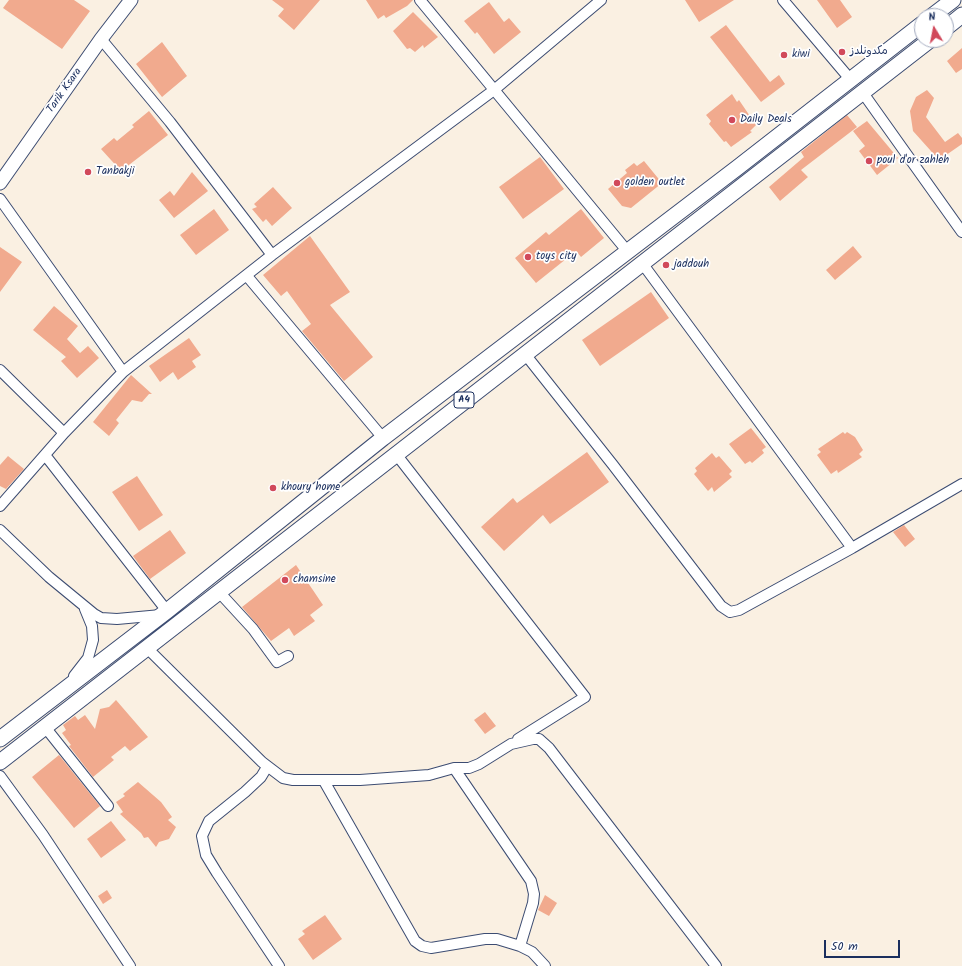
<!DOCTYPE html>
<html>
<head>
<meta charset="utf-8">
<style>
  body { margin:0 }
  #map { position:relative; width:962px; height:966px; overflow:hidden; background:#faf0e2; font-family:Kalam,sans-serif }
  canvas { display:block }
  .north { position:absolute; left:914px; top:8px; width:40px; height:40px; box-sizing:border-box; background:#fff; border:1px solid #a4acbf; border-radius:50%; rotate:350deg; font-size:11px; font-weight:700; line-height:16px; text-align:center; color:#1b2f5e }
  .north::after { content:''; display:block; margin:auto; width:14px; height:18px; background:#d1495b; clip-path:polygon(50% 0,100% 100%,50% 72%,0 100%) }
  .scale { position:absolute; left:824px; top:940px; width:76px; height:18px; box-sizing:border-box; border:2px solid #1b2f5e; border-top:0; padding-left:5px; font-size:12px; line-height:14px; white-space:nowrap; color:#1b2f5e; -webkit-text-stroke:3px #fff; paint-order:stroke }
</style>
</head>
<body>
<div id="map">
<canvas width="962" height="966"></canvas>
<div class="north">N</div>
<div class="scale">50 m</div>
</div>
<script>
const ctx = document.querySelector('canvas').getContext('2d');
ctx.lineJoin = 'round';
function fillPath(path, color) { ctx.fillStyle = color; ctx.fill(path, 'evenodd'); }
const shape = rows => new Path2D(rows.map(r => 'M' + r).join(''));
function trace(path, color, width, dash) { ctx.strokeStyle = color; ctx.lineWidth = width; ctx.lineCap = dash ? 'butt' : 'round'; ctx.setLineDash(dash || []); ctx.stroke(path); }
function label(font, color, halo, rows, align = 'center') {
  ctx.font = font + ' Kalam,"Playpen Sans Arabic",sans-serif'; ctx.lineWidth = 3.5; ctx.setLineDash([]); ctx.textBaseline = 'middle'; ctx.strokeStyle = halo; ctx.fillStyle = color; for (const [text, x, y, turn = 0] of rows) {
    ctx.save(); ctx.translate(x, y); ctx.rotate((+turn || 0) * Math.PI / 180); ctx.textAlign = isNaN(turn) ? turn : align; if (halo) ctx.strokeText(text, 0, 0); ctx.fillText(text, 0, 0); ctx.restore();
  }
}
const building = shape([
  [9,0,74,0,90,11,62,49,3,8],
  [272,0,320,0,294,30,278,16,284,9],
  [366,0,413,0,407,6,386,18,384,15,378,19],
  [685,0,734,0,699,22],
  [817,0,840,0,852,17,837,28],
  [489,2,504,22,509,18,521,32,494,54,477,32,475,34,464,21],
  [413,12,438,37,424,48,423,45,415,52,410,48,407,49,393,31],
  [726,25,770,82,779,75,785,84,761,102,710,37],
  [162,42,187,76,162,97,136,64],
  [962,48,962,69,956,73,947,61],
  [927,90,934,98,926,117,945,142,958,133,962,138,962,144,939,160,913,131,910,111,916,97],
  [732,94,737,102,739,100,756,125,750,131,752,132,731,147,726,141,724,142,709,124,711,121,706,115],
  [149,111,168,135,121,171,101,149,114,138,117,141,134,127,132,125],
  [847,115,857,127,801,170,808,177,780,201,769,187,804,157,801,152],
  [867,121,898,158,877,175,859,151,865,146,853,131],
  [540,157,564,189,523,219,499,187],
  [644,161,662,183,631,208,622,206,608,189,627,173,625,170,634,163,637,166],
  [192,172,208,191,174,218,159,200,170,191,174,196],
  [273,187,292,208,272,226,266,219,263,222,252,209,257,207,254,204],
  [214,209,229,230,196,255,180,235],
  [581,209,604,238,581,257,576,251,536,283,515,258,546,232,549,235],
  [310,236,350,292,330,305,373,357,344,381,302,331,311,324,287,291,281,296,263,275],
  [853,246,862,257,835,280,826,270],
  [0,247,22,262,0,292],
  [651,292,669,318,600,366,582,340],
  [54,306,78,326,67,339,80,353,88,346,99,358,77,378,61,361,66,357,33,330],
  [189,338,201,355,192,361,196,367,178,380,173,372,160,382,149,366],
  [131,375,152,394,149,394,142,402,132,400,116,420,119,423,109,436,93,422],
  [751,428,766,447,762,450,764,453,752,463,750,461,745,464,729,444],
  [843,432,845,434,847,432,855,437,863,450,859,454,862,457,838,473,837,470,831,474,817,455,821,452,818,449],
  [587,452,609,482,550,524,543,515,504,551,481,527,513,498,517,503],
  [712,453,716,458,719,456,732,471,729,474,732,477,714,492,712,487,708,491,694,474,697,471,695,468],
  [8,456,24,469,6,489,0,486,0,465],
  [137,476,163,515,139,531,112,492],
  [904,525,915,539,905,547,893,532],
  [170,530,186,553,150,579,133,556],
  [296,565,323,605,310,615,315,621,294,636,289,628,271,641,242,607],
  [116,700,148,737,130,751,125,746,111,757,114,760,93,777,69,746,71,745,62,733,66,730,63,725,75,716,78,720,85,715,95,729,100,709,109,707],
  [485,712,496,726,485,734,474,720],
  [59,755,100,806,74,828,32,777],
  [138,782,161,802,172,817,168,820,176,827,169,839,159,842,156,847,148,837,144,838,141,833,120,814,123,812,116,802,125,796,123,794],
  [111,821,126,840,101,858,87,839],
  [107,890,112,898,103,904,98,896],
  [545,895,557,903,549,916,538,910],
  [325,915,342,939,313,960,298,939,305,934,302,931]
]);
const minor = shape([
  [420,0,628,252],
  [783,0,850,79],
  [101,39,170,122,272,255],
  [863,93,962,232],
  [0,199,123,372],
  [642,263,852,548],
  [247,276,383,438],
  [525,354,613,465,721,606,730,612,739,610,852,548,962,484],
  [0,370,64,433],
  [396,454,585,697,518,739],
  [45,455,167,611],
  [0,506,64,433,123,372,272,255,494,90,601,0],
  [0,530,49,577,94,614,101,618,117,619,161,615],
  [219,592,253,629,277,662,288,656],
  [147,648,262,762,283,778,293,780,360,780,429,775,454,768,469,768,479,764,511,744,533,739,539,739,549,748,716,966],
  [74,676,88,658,93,640,92,626,85,609],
  [45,727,108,806],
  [267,767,261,777,245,792,209,821,202,836,206,855,217,873,279,966],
  [454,768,531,881,534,894,533,903,520,946],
  [0,776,43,835,130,966],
  [324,781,415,941,422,946,431,948,485,939,497,939,520,946,532,952,545,966]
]);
const major = shape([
  [0,183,101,39,131,0]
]);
const highway = shape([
  [932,16,953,0],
  [946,28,962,15],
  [0,739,167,611,383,438,737,168,922,24],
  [0,762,930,40]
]);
const markers = [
  [842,52,4,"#d1495b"],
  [784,55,4,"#d1495b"],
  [732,120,4,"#d1495b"],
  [869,161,4,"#d1495b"],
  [88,172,4,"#d1495b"],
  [617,183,4,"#d1495b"],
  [528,257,4,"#d1495b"],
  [666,265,4,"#d1495b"],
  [273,488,4,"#d1495b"],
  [285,580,4,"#d1495b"]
];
const shields = [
  [464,400,20]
];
const shieldNames = [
  ["A4",464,400]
];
const poiNames = [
  ["مكدونلدز",850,52],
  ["kiwi",792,55],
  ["Daily Deals",740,120],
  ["poul d'or zahleh",877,161],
  ["Tanbakji",96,172],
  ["golden outlet",625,183],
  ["toys city",536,257],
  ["jaddouh",674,265],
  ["khoury home",281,488],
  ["chamsine",293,580]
];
const streetNames = [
  ["Tarik Ksara",65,91,-55]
];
fillPath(building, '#f1aa8e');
trace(minor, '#3c4c72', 12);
trace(major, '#3c4c72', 15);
trace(highway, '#3c4c72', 17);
trace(minor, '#fff', 10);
trace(major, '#fff', 13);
trace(highway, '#fff', 15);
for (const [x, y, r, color] of markers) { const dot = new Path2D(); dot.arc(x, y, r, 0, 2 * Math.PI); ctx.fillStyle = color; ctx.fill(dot); trace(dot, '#fff', 1.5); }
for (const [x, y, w] of shields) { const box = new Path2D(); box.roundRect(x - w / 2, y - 8, w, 16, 3); ctx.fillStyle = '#fff'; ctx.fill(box); trace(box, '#1b2f5e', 1); }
label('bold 10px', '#1b2f5e', null, shieldNames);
label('11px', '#1b2f5e', '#fff', poiNames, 'left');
label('11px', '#1b2f5e', '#fff', streetNames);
</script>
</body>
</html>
